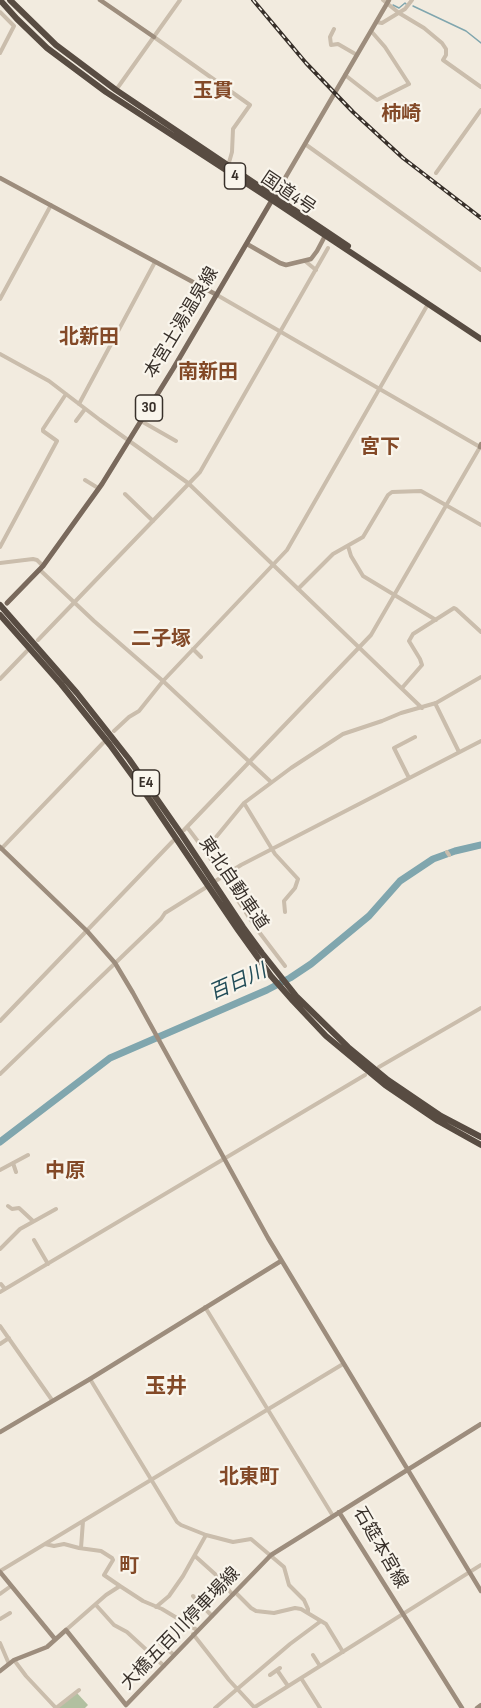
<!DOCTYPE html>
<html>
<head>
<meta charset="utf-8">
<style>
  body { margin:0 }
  canvas { display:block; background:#f2ebdf }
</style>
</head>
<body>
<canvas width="481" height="1708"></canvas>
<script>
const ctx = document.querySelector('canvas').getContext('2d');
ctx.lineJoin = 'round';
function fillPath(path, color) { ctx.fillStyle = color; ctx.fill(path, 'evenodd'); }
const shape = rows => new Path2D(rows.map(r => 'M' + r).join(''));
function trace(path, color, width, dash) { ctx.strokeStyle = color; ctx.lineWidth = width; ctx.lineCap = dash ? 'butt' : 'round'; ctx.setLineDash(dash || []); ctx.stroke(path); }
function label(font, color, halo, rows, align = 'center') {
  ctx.font = font + ' "Sofia Sans Condensed","Noto Sans JP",sans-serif'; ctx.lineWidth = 4.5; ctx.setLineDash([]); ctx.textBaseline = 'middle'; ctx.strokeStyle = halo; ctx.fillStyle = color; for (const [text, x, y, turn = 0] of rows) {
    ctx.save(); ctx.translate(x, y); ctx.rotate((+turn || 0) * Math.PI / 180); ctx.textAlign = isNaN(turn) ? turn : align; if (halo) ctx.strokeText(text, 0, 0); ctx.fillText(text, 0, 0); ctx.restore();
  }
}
const green = shape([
  [77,1693,88,1705,85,1708,58,1708]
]);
const stream = shape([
  [393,5,399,8,405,3,406,4],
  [413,6,466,31,481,43]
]);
const river = shape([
  [0,1142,110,1058,267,990,290,978,311,964,369,916,400,881,433,859,455,851,481,845]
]);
const street = shape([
  [383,0,399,13,424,28,442,43,446,49,446,55,443,60,481,87],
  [0,12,14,26,0,53],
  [376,22,382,23,405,9,412,0],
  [334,29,330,37,331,45,338,44,357,55],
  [154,37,250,105,233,129,232,152,228,166],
  [345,75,377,100,409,84,385,47,371,31],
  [116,90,180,0],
  [305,144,481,270],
  [436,173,481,110],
  [305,261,316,270],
  [0,299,51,205],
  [0,354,49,381,100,420,188,483,422,708],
  [79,404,155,262],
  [76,421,85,409],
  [141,421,176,441],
  [85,480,98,488],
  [125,494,153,521],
  [348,546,351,556,363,576,436,620],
  [0,547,57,441,43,431,43,429,66,394],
  [0,563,33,559,37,560,43,566],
  [40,570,94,621,163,681,271,782],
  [298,589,333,554,363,537,388,495,392,492,421,491,481,525],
  [38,640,200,472,328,248],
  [193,649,201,657],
  [0,679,27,651],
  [402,688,422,665,420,659,409,641,413,634,454,608,456,609,481,632],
  [435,703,459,752],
  [114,731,129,717,139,711,163,681,287,550,428,304],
  [409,778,394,748,415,737],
  [244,803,275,854,298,879,295,888,284,901,285,912],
  [187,827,206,852],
  [184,830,371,635,480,447,217,295],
  [1,849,103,743],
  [447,852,449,855],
  [217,880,241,865,481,741],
  [285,966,256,928,206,852,212,842,244,803,291,768,343,734,382,721,401,713,436,703,481,677],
  [0,1021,173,841],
  [379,1067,481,1008],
  [0,1074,161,919,165,913,205,888],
  [13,1163,16,1172],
  [0,1170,28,1155],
  [8,1206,12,1209,19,1208,33,1221],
  [34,1240,48,1264],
  [0,1249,20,1229,56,1209],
  [1,1284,5,1289],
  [0,1292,365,1075],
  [205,1307,333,1516],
  [0,1326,52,1400],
  [0,1344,9,1338],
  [90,1379,177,1522,181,1525,206,1535,233,1542,251,1539,284,1567,289,1585,304,1600,308,1609,308,1613],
  [45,1544,54,1546,64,1544,79,1548,101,1551,112,1558,113,1560,104,1575,120,1586],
  [81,1548,83,1521],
  [195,1556,215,1574,233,1595],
  [0,1571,343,1364],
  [236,1593,251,1608,256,1611,274,1613,295,1608,301,1609,326,1624,343,1652],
  [0,1594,11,1586],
  [193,1596,212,1616],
  [96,1605,114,1625,127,1632,164,1666],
  [156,1607,169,1596,183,1576,206,1535],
  [0,1619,10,1613],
  [66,1630,106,1595,120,1586,143,1601,162,1609,197,1630],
  [193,1634,229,1680,254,1707],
  [0,1643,9,1664],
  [160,1643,174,1655],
  [313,1655,320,1666],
  [14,1660,26,1676,56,1708],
  [277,1670,288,1686],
  [270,1675,280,1668],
  [301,1678,320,1708],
  [255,1707,481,1565],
  [56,1708,79,1690],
  [215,1708,290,1644,321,1621]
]);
const secondary = shape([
  [100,0,154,37],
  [0,178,217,295],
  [274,197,389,0],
  [247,244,280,263,286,265,311,259,317,251,325,236],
  [480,447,481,444],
  [0,847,87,931,115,963,133,993,268,1238,481,1591],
  [0,1432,90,1379,281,1261],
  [339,1512,462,1708],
  [0,1572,55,1639],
  [0,1671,14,1660,47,1647,66,1630,126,1705,271,1555,481,1424],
  [477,1708,481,1705]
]);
const primary = shape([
  [7,603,43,566,102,484,173,369,272,200]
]);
const highway = shape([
  [0,0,17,19,47,48,106,92,272,200,481,339],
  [10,0,56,45,116,90,348,246],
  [0,605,77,693,129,759,182,835,243,927,262,953,297,997,348,1047,388,1080,441,1116,481,1137],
  [0,615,61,684,110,745,150,800,238,930,271,976,293,1001,326,1036,385,1085,438,1121,481,1145]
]);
const rail = shape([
  [253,0,306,63,353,112,403,158,481,218]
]);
const shields = [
  [235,176,21],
  [149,408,27],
  [146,783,27]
];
const shieldNames = [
  ["4",235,176],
  ["30",149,408],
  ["E4",146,783]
];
const streetNames = [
  ["国道4号",288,194,34],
  ["本宮土湯温泉線",182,323,-59],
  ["東北自動車道",233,884,56],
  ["石筵本宮線",380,1548,60],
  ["大橋五百川停車場線",181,1629,-46]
];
const neighbourhoodNames = [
  ["玉貫",213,92],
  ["柿崎",401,115],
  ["北新田",89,338],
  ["南新田",208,373],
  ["宮下",380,448],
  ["二子塚",161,640],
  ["中原",65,1172],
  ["北東町",249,1478],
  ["町",129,1567]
];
const waterNames = [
  ["百日川",238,983,-24]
];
const quarterNames = [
  ["玉井",166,1388]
];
fillPath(green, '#b1c0a0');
trace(stream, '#80a6ae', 1.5);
trace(river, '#80a6ae', 7);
trace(street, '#cabdac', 4);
trace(secondary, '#9d8d7d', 4.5);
trace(primary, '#79695c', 5);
trace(highway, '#584c42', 6);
trace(rail, '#38302a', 4);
trace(rail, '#f9f5ec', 1.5, [4.5]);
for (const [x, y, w] of shields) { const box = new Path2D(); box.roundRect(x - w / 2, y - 13, w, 26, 4.5); ctx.fillStyle = '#f9f5ec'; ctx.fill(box); trace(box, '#38302a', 1.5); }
label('bold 16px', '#38302a', null, shieldNames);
label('18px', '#38302a', '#f9f5ec', streetNames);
label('bold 20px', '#834927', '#f9f5ec', neighbourhoodNames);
label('italic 20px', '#224d58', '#f9f5ec', waterNames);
label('bold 21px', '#834927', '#f9f5ec', quarterNames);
</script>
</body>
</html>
